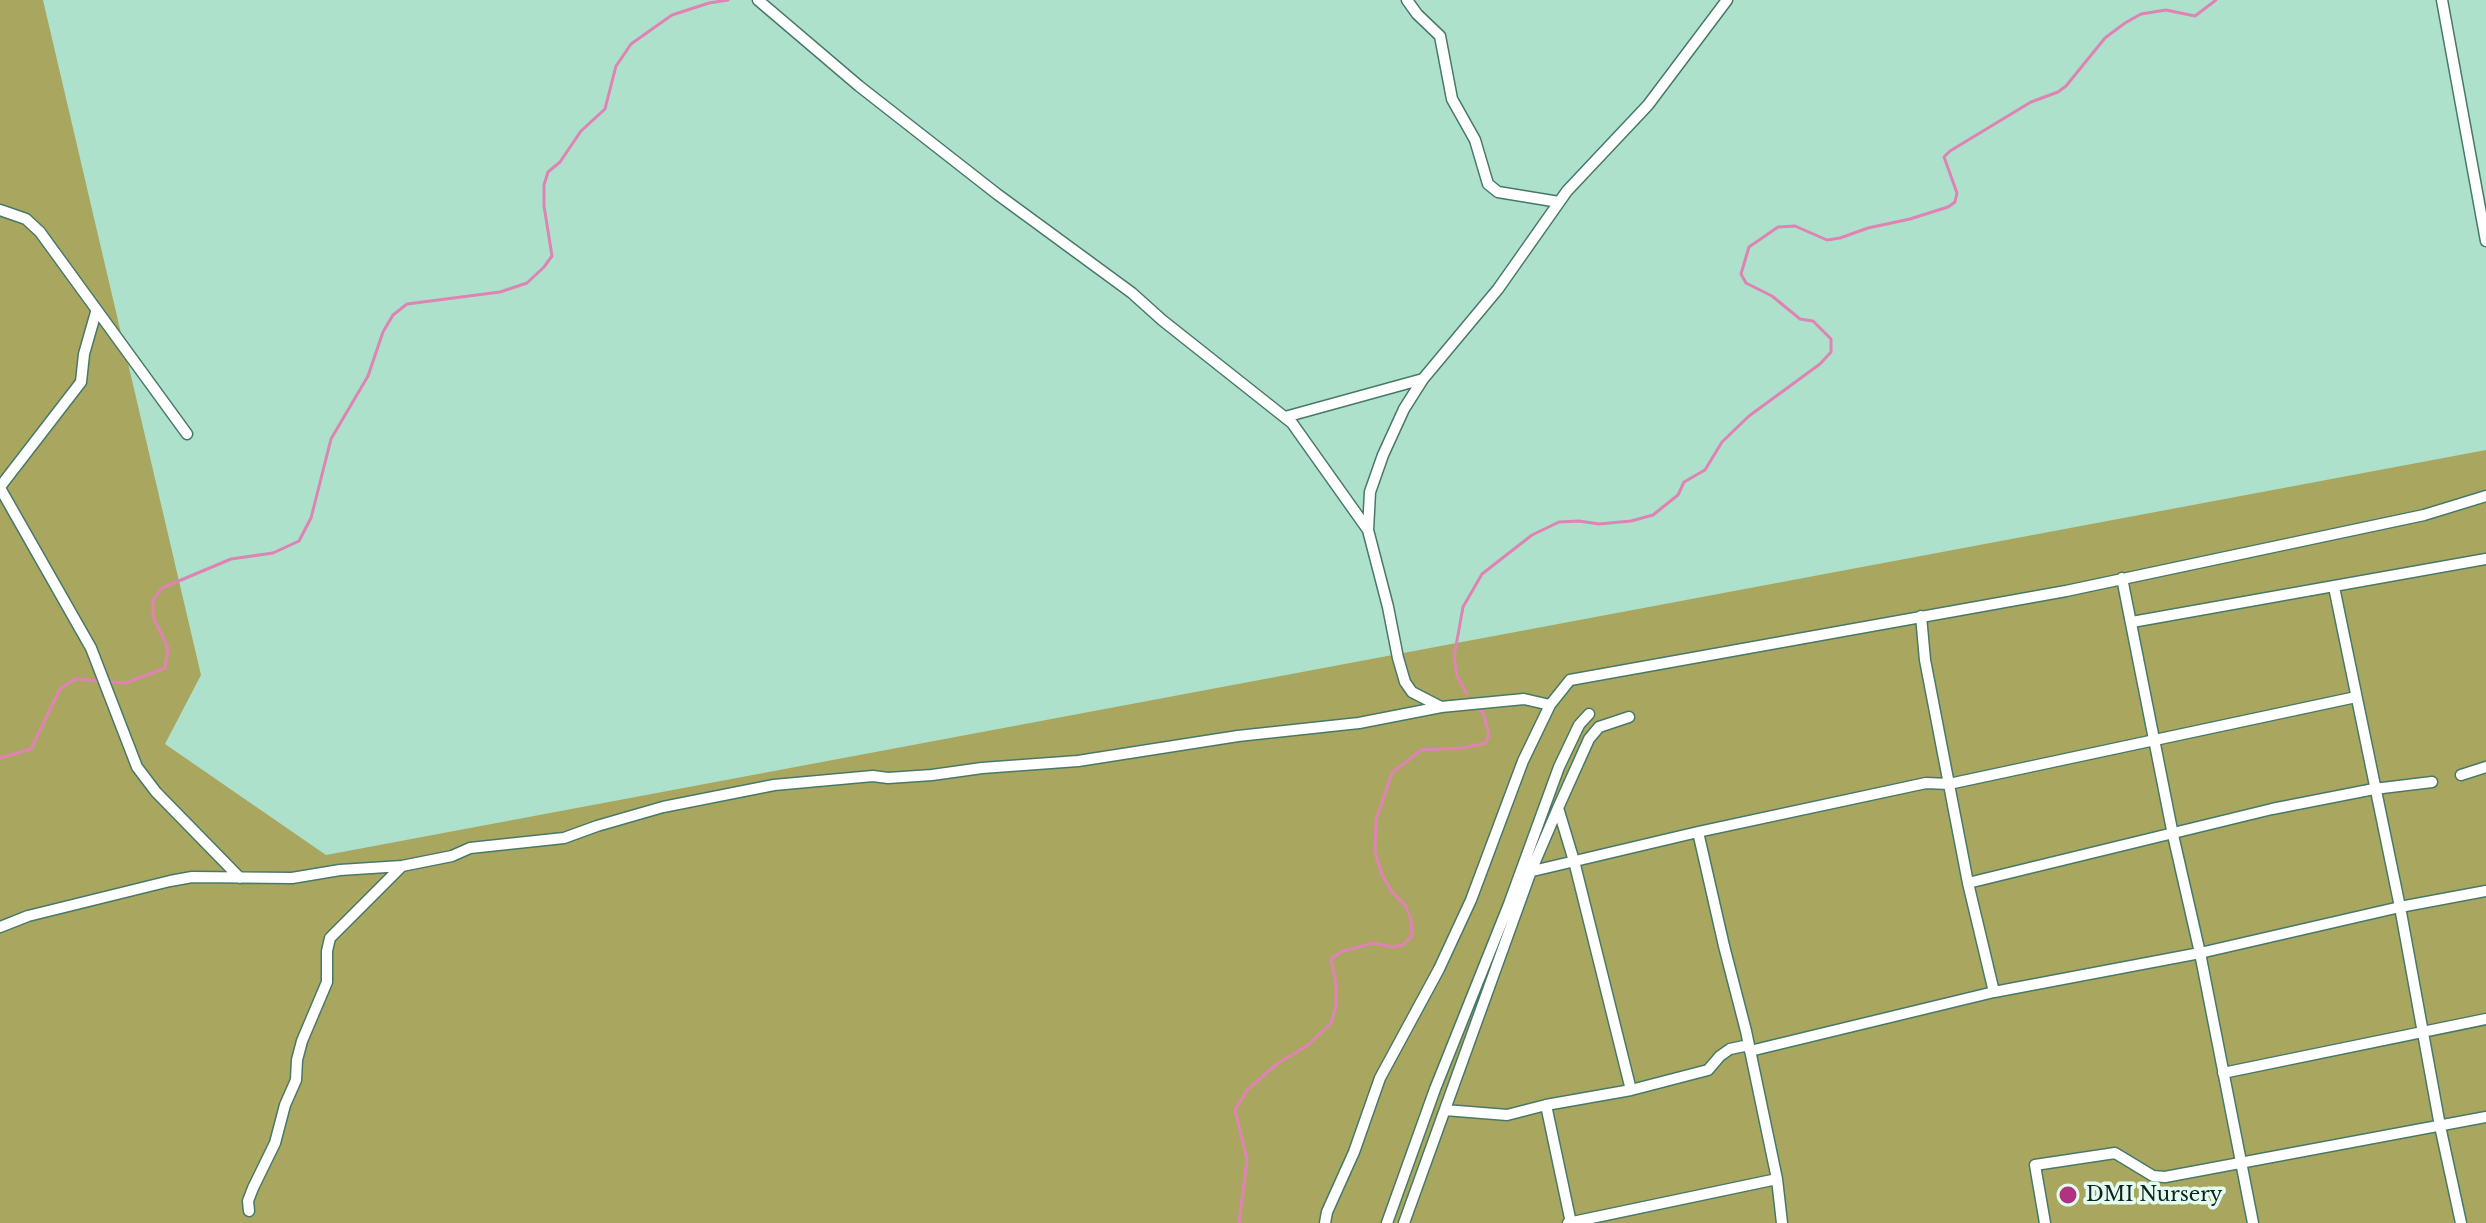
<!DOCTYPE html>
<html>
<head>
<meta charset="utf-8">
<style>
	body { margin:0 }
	canvas { display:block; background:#ade1cc }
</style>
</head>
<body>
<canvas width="2486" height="1223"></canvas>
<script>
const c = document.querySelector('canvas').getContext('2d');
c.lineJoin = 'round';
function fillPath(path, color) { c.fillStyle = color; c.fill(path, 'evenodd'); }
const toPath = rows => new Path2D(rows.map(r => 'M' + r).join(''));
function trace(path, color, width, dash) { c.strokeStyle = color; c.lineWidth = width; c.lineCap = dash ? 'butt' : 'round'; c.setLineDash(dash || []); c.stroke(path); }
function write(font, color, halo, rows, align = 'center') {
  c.font = font + ' "Libre Baskerville",serif'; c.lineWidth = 7; c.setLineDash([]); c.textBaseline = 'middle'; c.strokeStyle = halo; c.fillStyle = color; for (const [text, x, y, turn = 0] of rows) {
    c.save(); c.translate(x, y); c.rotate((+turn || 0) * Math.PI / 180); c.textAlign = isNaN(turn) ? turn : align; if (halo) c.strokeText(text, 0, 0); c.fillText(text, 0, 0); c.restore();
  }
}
fillPath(toPath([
	[0,0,43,0,201,675,165,744,326,855,2486,450,2486,1223,0,1223]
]), '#a9a75f');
trace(toPath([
	[1467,694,1457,676,1454,657,1463,607,1482,574,1532,535,1559,522,1579,521,1599,524,1631,521,1653,515,1678,495,1684,482,1705,470,1722,442,1749,416,1820,364,1831,352,1831,339,1813,321,1800,319,1772,296,1746,283,1741,274,1749,247,1778,227,1795,226,1827,240,1840,238,1868,228,1910,219,1948,207,1955,202,1957,193,1944,157,1950,151,2031,102,2058,92,2066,86,2105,38,2125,23,2141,14,2166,10,2195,16,2216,0],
	[0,758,31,749,60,689,75,679,126,683,165,668,168,648,153,617,153,600,162,588,231,559,273,553,299,541,311,518,331,439,368,376,383,332,393,315,407,304,500,292,527,283,544,267,552,256,544,206,544,185,548,172,560,162,581,131,605,109,616,66,625,53,631,44,672,15,709,3,728,0],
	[1239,1223,1247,1159,1235,1110,1247,1090,1278,1063,1307,1046,1331,1023,1336,1006,1336,984,1331,959,1340,952,1373,943,1392,947,1403,945,1412,936,1411,919,1405,905,1392,892,1382,875,1375,852,1376,820,1392,773,1421,750,1463,748,1486,743,1489,734,1483,712,1478,709]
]), '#df83b4', 3);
const minor = toPath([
	[758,0,859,86,997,194,1132,293,1162,320,1292,423,1368,530,1388,607,1398,658,1405,682,1412,692,1441,707,1524,699,1550,705],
	[1407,0,1417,14,1440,36,1452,99,1475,140,1488,184,1498,192,1559,202],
	[2442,0,2486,241],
	[0,210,26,219,40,232,187,434],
	[1285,417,1423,379],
	[0,487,81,382,84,354,96,312],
	[0,488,91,648,137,767,156,792,240,878],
	[1368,530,1370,492,1383,455,1404,409,1423,379,1498,289,1567,191,1648,105,1727,0],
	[2122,578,2173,835,2200,953,2253,1223],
	[2334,587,2400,907,2440,1126,2461,1223],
	[1921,616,1925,660,1968,883,1994,992],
	[2132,622,2486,559],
	[2461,775,2486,767],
	[1558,808,1574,861,1631,1090],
	[1698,832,1724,946,1746,1031,1777,1179,1782,1223],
	[1520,874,1698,832,1926,783,1949,784,2356,697],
	[1968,883,2272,809,2374,789,2432,782],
	[0,927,28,916,170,881,192,877,292,878,340,870,402,866,452,856,470,848,564,838,597,826,663,807,774,785,873,776,888,778,932,775,982,768,1078,761,1238,736,1359,723,1441,707],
	[1750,1051,1994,992,2200,953,2400,907,2486,891],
	[2223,1073,2486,1019],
	[1546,1105,1571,1223],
	[1445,1110,1507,1115,1546,1105,1631,1090,1708,1070,1720,1056,1730,1049,1749,1045],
	[249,1211,248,1201,253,1188,275,1143,285,1105,296,1080,297,1060,302,1041,327,982,327,951,330,938,401,867],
	[1325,1223,1327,1212,1354,1152,1380,1078,1439,969,1471,900,1523,761,1550,705,1570,680,2066,591,2424,515,2486,496],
	[1387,1223,1435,1089,1509,904,1559,767,1579,725,1589,714],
	[1404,1223,1531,871,1558,808,1589,739,1599,727,1629,717],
	[1568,1223,1777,1179],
	[2045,1223,2035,1165,2115,1153,2153,1176,2165,1177,2486,1117]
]);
trace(minor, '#487967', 13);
trace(minor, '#fff', 10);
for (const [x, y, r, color] of [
	[2068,1195,10,"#b1327f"]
]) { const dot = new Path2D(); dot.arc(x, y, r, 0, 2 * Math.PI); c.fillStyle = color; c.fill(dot); trace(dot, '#e2fcf1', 3); }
write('20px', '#0f241c', '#e2fcf1', [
	["DMI Nursery",2086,1195]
], 'left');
</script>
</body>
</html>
